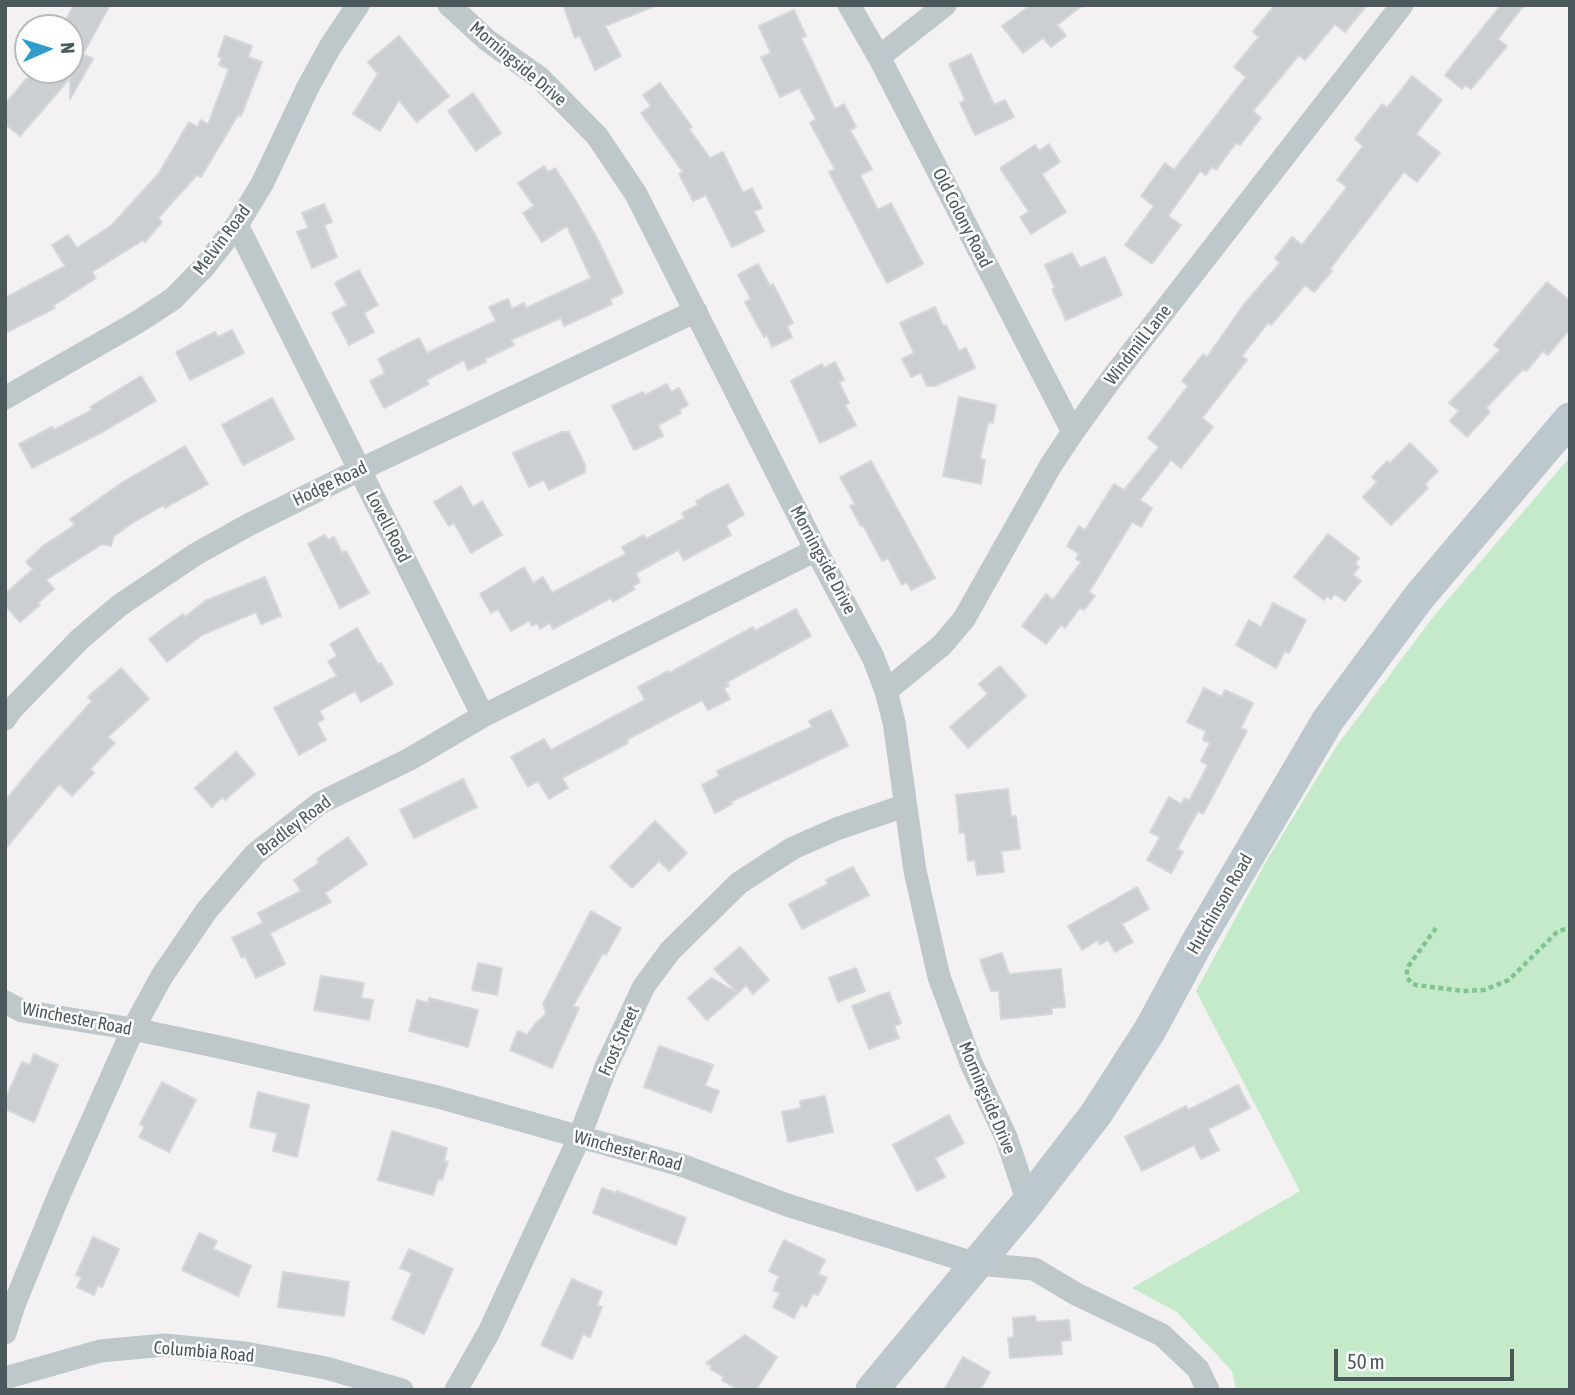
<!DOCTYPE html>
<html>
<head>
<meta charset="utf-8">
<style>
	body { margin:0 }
	#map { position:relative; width:1575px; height:1395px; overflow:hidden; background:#f3f1f1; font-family:"Asap Condensed",sans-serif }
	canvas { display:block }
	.frame { position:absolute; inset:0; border:7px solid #4b585c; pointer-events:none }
	.north { position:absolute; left:14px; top:14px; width:70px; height:70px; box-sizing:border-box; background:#fff; border:2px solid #b7bcbe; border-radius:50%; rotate:87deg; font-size:19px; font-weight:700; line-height:28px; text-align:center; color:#4b585c }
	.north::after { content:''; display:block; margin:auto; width:24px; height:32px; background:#319ccd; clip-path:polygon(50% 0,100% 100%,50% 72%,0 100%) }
	.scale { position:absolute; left:1334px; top:1349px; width:180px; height:32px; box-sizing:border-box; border:4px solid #4b585c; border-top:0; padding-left:9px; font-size:21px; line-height:24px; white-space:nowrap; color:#4b585c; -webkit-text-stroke:5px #fff; paint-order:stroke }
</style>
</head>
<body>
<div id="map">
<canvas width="1575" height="1395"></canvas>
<div class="frame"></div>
<div class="north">N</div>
<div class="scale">50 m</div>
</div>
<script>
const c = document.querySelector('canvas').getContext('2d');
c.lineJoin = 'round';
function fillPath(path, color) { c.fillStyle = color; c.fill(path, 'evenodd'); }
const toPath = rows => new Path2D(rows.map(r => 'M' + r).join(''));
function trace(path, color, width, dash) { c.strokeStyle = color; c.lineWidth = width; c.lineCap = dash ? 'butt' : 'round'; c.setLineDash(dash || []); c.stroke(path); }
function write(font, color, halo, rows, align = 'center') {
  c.font = font + ' "Asap Condensed",sans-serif'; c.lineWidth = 5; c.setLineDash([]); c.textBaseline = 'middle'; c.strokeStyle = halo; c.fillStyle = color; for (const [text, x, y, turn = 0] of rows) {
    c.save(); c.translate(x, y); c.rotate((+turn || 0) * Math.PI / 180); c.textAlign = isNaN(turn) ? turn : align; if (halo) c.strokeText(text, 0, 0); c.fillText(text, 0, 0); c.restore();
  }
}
fillPath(toPath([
	[1570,457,1570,1390,1236,1390,1232,1371,1177,1312,1132,1288,1300,1191,1196,991,1267,860,1336,747,1433,617]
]), '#c5eaca');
const building = toPath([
	[74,5,110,5,83,54,93,59,70,99,70,78,20,136,5,124,5,104,34,70,70,70,70,28,61,28,74,5],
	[563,5,655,5,655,6,605,26,621,56,595,70,580,36,575,38,563,5],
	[1031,5,1083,5,1057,25,1066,36,1051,47,1043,38,1023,53,1002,26,1031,5],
	[1275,5,1367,5,1345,32,1335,24,1305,60,1299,55,1253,111,1261,118,1240,145,1236,143,1216,170,1212,167,1206,175,1200,171,1168,216,1181,225,1152,264,1125,245,1154,206,1141,196,1165,163,1174,170,1246,77,1234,67,1259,37,1253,32,1275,5],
	[1501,5,1524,5,1498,39,1507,46,1471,89,1465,85,1462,89,1445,75,1501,5],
	[794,10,806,36,801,38,835,109,844,104,856,127,850,130,872,169,860,175,878,210,891,203,923,264,887,283,829,172,835,169,810,123,816,119,799,88,780,97,761,57,771,53,759,26,794,10],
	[225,36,252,46,248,57,262,62,241,116,238,115,201,177,197,175,158,218,162,222,145,242,143,240,92,272,96,278,53,306,55,308,5,333,5,298,65,266,52,245,68,235,77,248,112,225,159,173,189,122,197,127,201,120,208,124,229,69,219,65,222,58,218,56,225,36],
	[399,36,449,96,417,122,399,100,380,131,353,114,378,74,368,62,399,36],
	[971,54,994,105,1005,100,1014,117,975,135,960,103,965,100,949,64,971,54],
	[1412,76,1442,100,1416,134,1440,153,1417,182,1404,172,1330,269,1332,271,1314,292,1305,285,1271,325,1268,323,1242,356,1247,360,1202,418,1213,427,1181,468,1171,460,1140,500,1152,508,1141,527,1132,522,1089,592,1095,596,1084,610,1080,608,1065,628,1061,625,1046,644,1022,626,1046,594,1053,600,1081,562,1076,559,1079,554,1067,546,1079,526,1085,530,1114,484,1124,490,1159,447,1148,438,1188,386,1182,381,1203,354,1207,357,1245,303,1280,263,1275,258,1292,237,1302,245,1347,187,1337,180,1363,146,1355,139,1382,104,1387,108,1412,76],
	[660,83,692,127,689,129,710,158,723,152,743,193,752,188,762,208,754,211,764,231,732,247,706,195,693,201,679,174,683,172,641,113,651,106,643,95,660,83],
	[473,93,501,133,476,151,448,111,473,93],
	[1049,144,1060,162,1042,174,1066,212,1031,234,1020,217,1029,212,1000,168,1035,145,1039,151,1049,144],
	[544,166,548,172,555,168,574,198,598,240,623,293,610,299,612,304,564,326,561,318,511,340,514,345,485,359,486,362,468,370,464,360,426,380,429,384,384,408,370,381,385,373,378,359,419,338,427,353,496,321,489,307,508,299,512,309,524,303,526,308,591,278,567,226,542,242,523,213,534,206,518,183,544,166],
	[324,204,332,222,324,225,337,257,312,268,297,232,308,228,302,213,324,204],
	[1072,253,1080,268,1105,257,1122,295,1066,320,1052,289,1055,288,1045,265,1072,253],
	[758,264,770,286,773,284,793,323,787,326,792,337,772,347,767,335,764,337,745,302,751,299,738,275,758,264],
	[359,270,378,305,364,313,374,332,349,345,332,313,347,305,335,283,359,270],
	[1547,282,1570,301,1570,329,1548,355,1543,351,1526,371,1523,369,1486,408,1490,412,1467,437,1450,421,1459,411,1449,403,1500,350,1494,345,1547,282],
	[935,307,943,326,946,325,959,351,966,348,975,368,935,386,927,386,921,373,911,377,902,359,914,353,900,323,935,307],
	[232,330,244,353,190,380,176,352,215,332,218,337,232,330],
	[835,362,844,380,839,382,849,403,845,405,856,425,820,443,791,381,822,364,824,368,835,362],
	[141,376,156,401,104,431,32,468,19,444,52,427,54,430,92,410,90,407,141,376],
	[667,384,671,392,679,388,688,405,679,410,681,413,658,425,663,436,634,450,612,406,643,392,645,395,667,384],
	[959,397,996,405,993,423,988,422,980,459,985,460,981,484,943,476,959,397],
	[272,398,294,439,243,465,222,425,272,398],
	[562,432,569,432,585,465,585,472,549,490,544,480,529,487,513,453,562,432],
	[1410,443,1438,471,1425,484,1428,488,1391,525,1363,497,1377,482,1372,477,1387,461,1390,463,1410,443],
	[185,446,208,484,165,508,164,505,134,522,114,536,111,546,102,544,46,580,54,589,38,603,40,605,20,622,5,605,5,594,33,569,26,562,43,546,75,525,70,519,123,482,185,446],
	[871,461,935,578,911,590,907,582,902,585,888,558,882,561,863,525,861,526,850,506,855,504,840,477,871,461],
	[728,484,744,515,726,525,731,535,684,560,678,550,636,573,640,582,633,586,635,589,613,602,611,598,553,629,550,623,540,629,537,623,532,626,529,621,511,631,498,609,491,613,480,594,524,567,533,583,543,577,552,593,626,554,622,547,644,535,646,539,685,518,682,513,698,505,696,501,728,484],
	[461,486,473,507,482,501,502,535,471,553,454,523,449,526,434,502,461,486],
	[1328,534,1359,558,1355,564,1359,567,1353,575,1361,581,1345,601,1335,594,1331,599,1327,596,1324,600,1294,577,1328,534],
	[325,535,328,540,334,537,342,553,346,551,369,593,340,608,308,544,325,535],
	[265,577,281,616,261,624,256,612,202,635,167,662,149,639,183,614,185,617,205,601,265,577],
	[1273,603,1306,620,1289,653,1285,651,1276,668,1236,645,1249,620,1261,627,1273,603],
	[796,609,811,636,727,682,729,686,724,688,730,699,708,710,702,700,626,740,628,743,562,778,568,788,549,799,538,781,528,787,511,757,544,739,551,750,645,700,638,687,668,671,669,673,753,627,755,631,796,609],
	[357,628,378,664,381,663,393,684,361,702,355,691,319,711,324,719,317,723,326,740,299,755,274,708,337,676,328,661,337,656,330,644,357,628],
	[1000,666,1026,696,968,748,950,727,988,694,979,684,1000,666],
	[121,668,149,699,108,737,115,743,90,769,94,773,72,796,59,784,5,849,5,801,37,762,92,701,88,697,121,668],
	[1204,688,1222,697,1225,690,1253,703,1241,728,1247,731,1203,814,1198,811,1177,849,1183,852,1171,873,1147,860,1160,837,1150,832,1169,797,1181,804,1185,798,1189,801,1208,765,1201,761,1210,743,1203,740,1206,731,1187,722,1204,688],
	[831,710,848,746,730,802,732,804,715,813,702,785,719,776,717,771,812,727,809,721,831,710],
	[236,752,255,774,225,800,222,797,212,807,195,788,236,752],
	[463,779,477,807,414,838,400,810,463,779],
	[1008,789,1011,817,1016,816,1020,849,1001,851,1004,872,977,875,975,860,968,861,965,833,960,833,956,795,1008,789],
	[655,821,687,853,669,871,659,861,632,888,610,867,655,821],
	[348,837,367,864,325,893,331,902,270,933,285,964,256,978,245,956,242,958,232,938,263,923,258,913,301,891,294,880,319,863,317,859,348,837],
	[853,867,869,895,802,929,789,904,828,884,826,880,853,867],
	[1137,887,1149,909,1122,924,1133,942,1115,952,1108,940,1100,945,1098,940,1082,950,1068,926,1137,887],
	[591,911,621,928,606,955,603,953,573,1006,579,1008,552,1068,510,1050,518,1031,527,1035,536,1023,546,1014,543,1004,591,911],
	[740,947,769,980,753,994,746,985,738,993,714,969,740,947],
	[1002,953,1009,974,1061,969,1065,1007,1052,1008,1052,1014,1001,1019,999,991,991,991,980,960,1002,953],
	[478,963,502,968,497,995,472,990,478,963],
	[856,968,865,991,838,1002,829,978,856,968],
	[321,976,364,983,361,998,373,1000,369,1020,314,1010,321,976],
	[711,978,738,993,707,1020,688,998,711,978],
	[889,992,901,1023,894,1026,899,1038,869,1049,852,1006,889,992],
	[429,998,478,1010,468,1047,409,1031,417,1000,428,1003,429,998],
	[659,1046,713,1065,705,1086,719,1091,711,1112,644,1087,659,1046],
	[34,1054,58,1065,34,1122,5,1109,5,1100,22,1062,30,1065,34,1054],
	[162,1082,196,1100,169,1152,139,1137,145,1127,140,1124,162,1082],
	[1238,1085,1250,1108,1208,1129,1219,1150,1201,1159,1194,1145,1142,1171,1125,1137,1186,1106,1188,1110,1238,1085],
	[258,1092,309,1105,297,1157,273,1151,277,1133,250,1127,258,1092],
	[825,1096,833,1132,788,1142,782,1112,801,1108,800,1101,825,1096],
	[949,1115,964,1143,935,1158,945,1177,917,1191,893,1145,949,1115],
	[392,1131,447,1148,444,1161,448,1162,442,1180,438,1179,433,1195,378,1180,392,1131],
	[602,1188,616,1193,617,1191,686,1218,676,1245,593,1213,602,1188],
	[199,1233,217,1241,213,1249,251,1266,238,1296,182,1270,199,1233],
	[93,1237,119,1249,102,1287,98,1285,94,1295,77,1287,82,1277,76,1275,93,1237],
	[784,1240,825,1260,818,1274,827,1278,818,1295,813,1293,806,1307,801,1304,794,1318,773,1307,780,1293,773,1290,779,1276,769,1271,784,1240],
	[409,1249,453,1269,424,1334,392,1319,412,1273,400,1268,409,1249],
	[283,1272,349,1282,344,1316,278,1307,283,1272],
	[572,1279,602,1292,597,1305,602,1307,590,1337,583,1334,572,1359,541,1345,572,1279],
	[1035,1316,1036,1322,1069,1320,1071,1340,1061,1341,1062,1354,1010,1358,1008,1338,1014,1337,1013,1318,1035,1316],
	[745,1335,777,1357,756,1390,739,1390,722,1380,724,1377,710,1369,712,1366,706,1363,745,1335],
	[963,1357,990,1372,980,1390,944,1390,963,1357]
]);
fillPath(building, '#cbcfd2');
trace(building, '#d5d8db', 2);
trace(toPath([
	[1436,928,1407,968,1407,977,1411,983,1416,985,1463,991,1484,990,1509,980,1557,932,1570,927]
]), '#81c492', 4.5, [5, 3.5]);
trace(toPath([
	[449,5,487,40,540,78,597,136,636,194,816,550,873,657,886,691,894,722,915,871,939,977,971,1063,1006,1137,1028,1202],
	[849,5,879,57,1073,432],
	[879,57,945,5],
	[237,225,483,716],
	[5,398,136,323,173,299,205,266,237,225,262,184,308,87,330,47,358,5],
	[886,691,942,645,964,619,1051,465,1073,432,1112,378,1402,5],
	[5,719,12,709,80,639,120,605,196,554,250,524,359,470,696,311],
	[5,1002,22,1011,133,1029,224,1048,438,1097,684,1166,787,1205,977,1264,1034,1269,1076,1294,1162,1335,1198,1369,1208,1390],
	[5,1333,14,1305,59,1195,133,1029,162,976,207,910,255,854,320,803,410,759,483,716,816,550],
	[5,1378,100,1351,165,1345,245,1353,326,1368,402,1390],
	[456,1390,489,1332,579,1138,606,1067,644,986,670,951,739,883,793,848,839,828,904,806]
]), '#bec8cb', 23);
trace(toPath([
	[872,1390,1028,1202,1096,1114,1150,1030,1198,941,1328,720,1419,597,1570,419]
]), '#bcc8cd', 33);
write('18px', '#4b585c', '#fff', [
	["Morningside Drive",518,64,40],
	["Old Colony Road",962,218,63],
	["Melvin Road",222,240,-53],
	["Windmill Lane",1138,345,-52],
	["Hodge Road",330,484,-26],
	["Lovell Road",388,527,63],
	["Morningside Drive",823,560,62],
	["Bradley Road",294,826,-37],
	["Hutchinson Road",1220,904,-60],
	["Winchester Road",77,1019,11],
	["Frost Street",619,1041,-66],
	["Morningside Drive",987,1098,67],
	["Winchester Road",628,1151,15],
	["Columbia Road",204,1352,5]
]);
</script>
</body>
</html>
